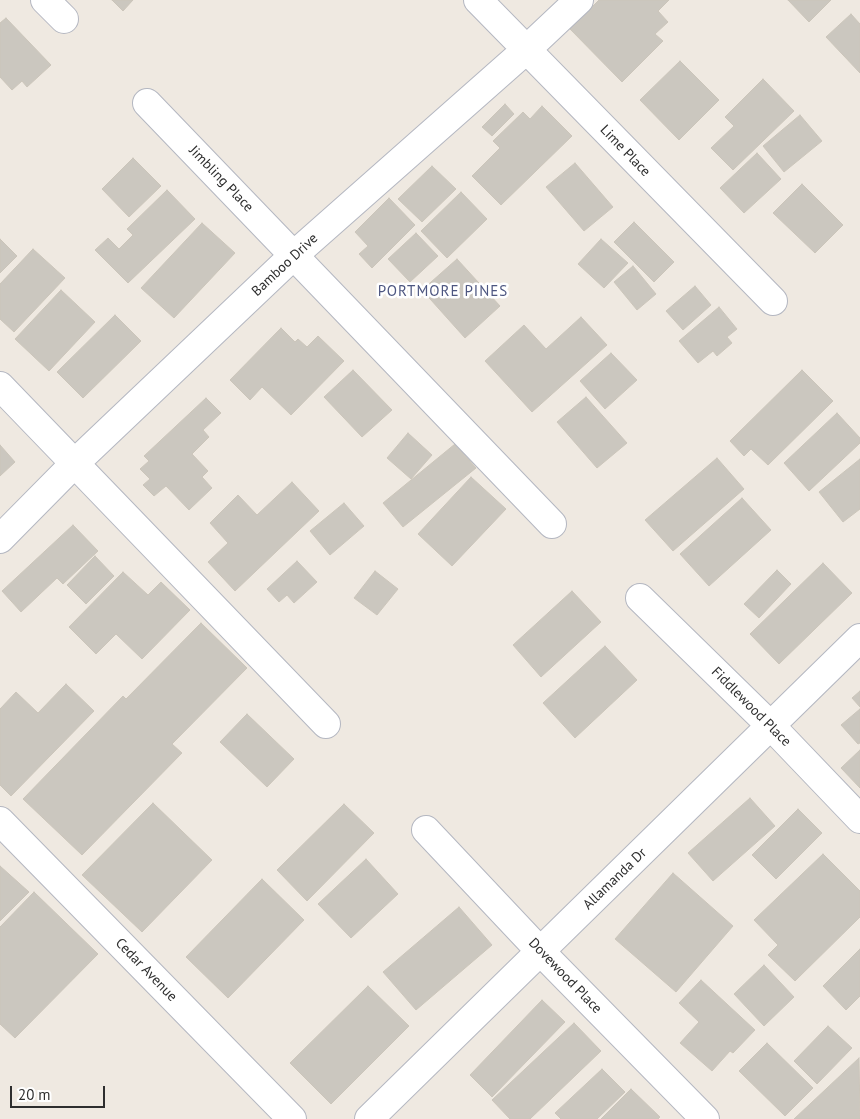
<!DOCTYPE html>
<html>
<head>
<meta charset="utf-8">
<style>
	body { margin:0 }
	#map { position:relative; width:860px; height:1119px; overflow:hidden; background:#efe9e1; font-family:"PT Sans",sans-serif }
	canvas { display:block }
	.scale { position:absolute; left:10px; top:1086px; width:95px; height:22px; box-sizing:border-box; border:2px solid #2e2e2e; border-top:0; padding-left:6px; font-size:15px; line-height:18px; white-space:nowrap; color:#2e2e2e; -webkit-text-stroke:4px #fff; paint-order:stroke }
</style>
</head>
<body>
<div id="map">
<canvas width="860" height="1119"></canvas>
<div class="scale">20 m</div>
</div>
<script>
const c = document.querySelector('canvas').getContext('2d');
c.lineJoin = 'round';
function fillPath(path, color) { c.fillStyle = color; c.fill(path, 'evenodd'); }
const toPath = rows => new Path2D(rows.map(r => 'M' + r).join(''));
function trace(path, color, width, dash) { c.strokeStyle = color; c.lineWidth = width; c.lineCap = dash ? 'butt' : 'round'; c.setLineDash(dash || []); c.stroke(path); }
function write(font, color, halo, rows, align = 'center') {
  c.font = font + ' "PT Sans",sans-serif'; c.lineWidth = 5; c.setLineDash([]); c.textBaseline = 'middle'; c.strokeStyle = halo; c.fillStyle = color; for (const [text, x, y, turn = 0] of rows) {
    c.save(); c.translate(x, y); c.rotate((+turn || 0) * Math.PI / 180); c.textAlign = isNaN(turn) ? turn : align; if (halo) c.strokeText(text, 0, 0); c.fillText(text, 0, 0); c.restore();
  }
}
const building = toPath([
	[112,0,133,0,123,11,112,0],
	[599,0,669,0,658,11,668,22,655,34,663,41,622,82,570,29,599,0],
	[788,0,831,0,809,22,788,0],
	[851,14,860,24,860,73,826,37,851,14],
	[6,18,51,65,27,87,22,81,12,90,0,77,0,23,6,18],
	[680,61,719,100,679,140,640,100,680,61],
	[763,79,794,111,733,170,711,148,734,126,725,117,763,79],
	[505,104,514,114,492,136,482,127,505,104],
	[542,106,572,136,501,205,472,176,500,148,493,141,523,112,530,119,542,106],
	[800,115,822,141,784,172,763,146,800,115],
	[757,153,781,179,744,213,720,188,757,153],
	[133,158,161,186,129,217,102,189,133,158],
	[575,163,613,207,584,231,546,187,575,163],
	[432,166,456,189,422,222,398,199,432,166],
	[802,184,843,225,815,253,773,213,802,184],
	[167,190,195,219,128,283,95,250,108,238,119,249,133,235,127,229,167,190],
	[461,192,487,219,447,258,421,231,461,192],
	[389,198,415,225,372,268,359,254,368,246,355,232,389,198],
	[634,222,674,262,654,282,614,242,634,222],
	[202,223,235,253,174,318,141,288,202,223],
	[416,233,438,256,410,282,388,259,416,233],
	[0,239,17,256,0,273,0,239],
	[601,239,628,263,604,288,578,264,601,239],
	[33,249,65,278,14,332,0,319,0,284,33,249],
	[457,259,500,306,465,338,422,290,457,259],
	[633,266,656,294,637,310,614,282,633,266],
	[695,286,711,305,683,330,666,311,695,286],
	[61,290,95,322,49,371,15,339,61,290],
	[719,307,737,329,727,337,732,343,717,356,713,351,698,363,679,341,719,307],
	[115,315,141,341,83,398,57,372,115,315],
	[581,317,607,345,532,412,485,361,524,325,546,349,581,317],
	[281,328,295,342,298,339,307,347,318,336,344,361,291,415,262,387,250,400,230,380,281,328],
	[611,353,637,380,605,409,580,381,611,353],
	[353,370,392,410,362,437,324,397,353,370],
	[802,370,833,401,768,465,751,449,744,456,730,441,802,370],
	[586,397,627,443,597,468,557,422,586,397],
	[206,398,221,413,203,430,209,437,192,454,208,471,202,477,212,488,189,510,166,486,154,496,143,485,150,479,140,469,149,461,144,456,206,398],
	[837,413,860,438,860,443,809,491,784,463,837,413],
	[408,433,432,455,411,479,387,458,408,433],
	[455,444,476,468,403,527,383,503,455,444],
	[0,445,15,462,0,476,0,445],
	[717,458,744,489,673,551,645,520,717,458],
	[860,459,860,509,843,522,819,492,860,459],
	[471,477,506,509,452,566,418,534,471,477],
	[292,482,319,511,235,591,208,562,228,543,210,523,238,495,257,515,292,482],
	[742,498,771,530,709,586,680,554,742,498],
	[344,503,364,526,330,555,310,531,344,503],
	[73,525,98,551,63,584,57,578,21,612,2,591,73,525],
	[95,556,114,576,86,604,67,585,95,556],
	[297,561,317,582,294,603,287,595,279,602,267,589,297,561],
	[823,563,852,593,779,664,750,634,823,563],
	[777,570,791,584,759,618,744,604,777,570],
	[375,571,398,589,377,615,354,598,375,571],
	[123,572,148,595,161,582,190,610,142,659,116,634,96,654,69,627,123,572],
	[572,591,601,622,541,677,513,645,572,591],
	[201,623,247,668,172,744,182,753,82,855,23,799,123,696,126,699,201,623],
	[605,646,637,680,575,738,543,703,605,646],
	[66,684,94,711,11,796,0,785,0,709,16,692,38,713,66,684],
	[860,691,860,707,852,698,860,691],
	[860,709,860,743,858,744,841,725,860,709],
	[247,714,294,759,267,787,220,742,247,714],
	[860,750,860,788,841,768,860,750],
	[750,798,775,826,713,881,688,853,750,798],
	[153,803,212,860,142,932,82,875,153,803],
	[344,804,374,833,307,901,277,870,344,804],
	[798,809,822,833,776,879,752,855,798,809],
	[823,854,860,891,860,917,795,981,768,955,778,945,754,920,823,854],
	[366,859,398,894,351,938,318,904,366,859],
	[0,866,29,892,0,921,0,866],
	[673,873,733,926,676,992,615,939,673,873],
	[262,879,304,920,228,998,186,957,262,879],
	[34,892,98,954,15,1038,0,1024,0,927,34,892],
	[459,907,492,945,416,1010,383,972,459,907],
	[860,949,860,996,846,1010,823,986,860,949],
	[764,965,794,997,764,1026,734,994,764,965],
	[701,980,755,1030,733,1053,730,1051,712,1071,680,1043,699,1022,679,1003,701,980],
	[368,986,409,1026,331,1104,290,1063,368,986],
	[542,1000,565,1022,492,1097,470,1075,542,1000],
	[574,1023,601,1051,530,1119,510,1119,492,1100,574,1023],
	[828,1026,852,1048,817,1084,794,1061,828,1026],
	[767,1043,813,1088,785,1116,739,1071,767,1043],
	[859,1058,860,1119,794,1119,859,1058],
	[602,1069,625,1092,597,1119,561,1119,555,1113,602,1069],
	[631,1089,660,1117,658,1119,601,1119,631,1089]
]);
fillPath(building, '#cbc7bf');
trace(building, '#cbc5ba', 1);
const minor = toPath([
	[45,0,64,19],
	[478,0,773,301],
	[147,103,552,524],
	[0,386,326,724],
	[0,539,75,463,294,255,526,50,579,0],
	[640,598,771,726,860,819],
	[0,821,292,1119],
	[426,830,540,951,705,1119],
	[369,1119,860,638]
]);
trace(minor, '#b4b7c1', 30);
trace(minor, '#fff', 28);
write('14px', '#2e2e2e', '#fff', [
	["Lime Place",625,151,46],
	["Jimbling Place",221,179,46],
	["Bamboo Drive",285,265,-43],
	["Fiddlewood Place",751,707,45],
	["Allamanda Dr",615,879,-44],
	["Cedar Avenue",146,970,46],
	["Dovewood Place",565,976,46]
]);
c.letterSpacing = '1px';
write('15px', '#4d5680', '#fff', [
	["PORTMORE PINES",443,292]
]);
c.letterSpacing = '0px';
</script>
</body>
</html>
